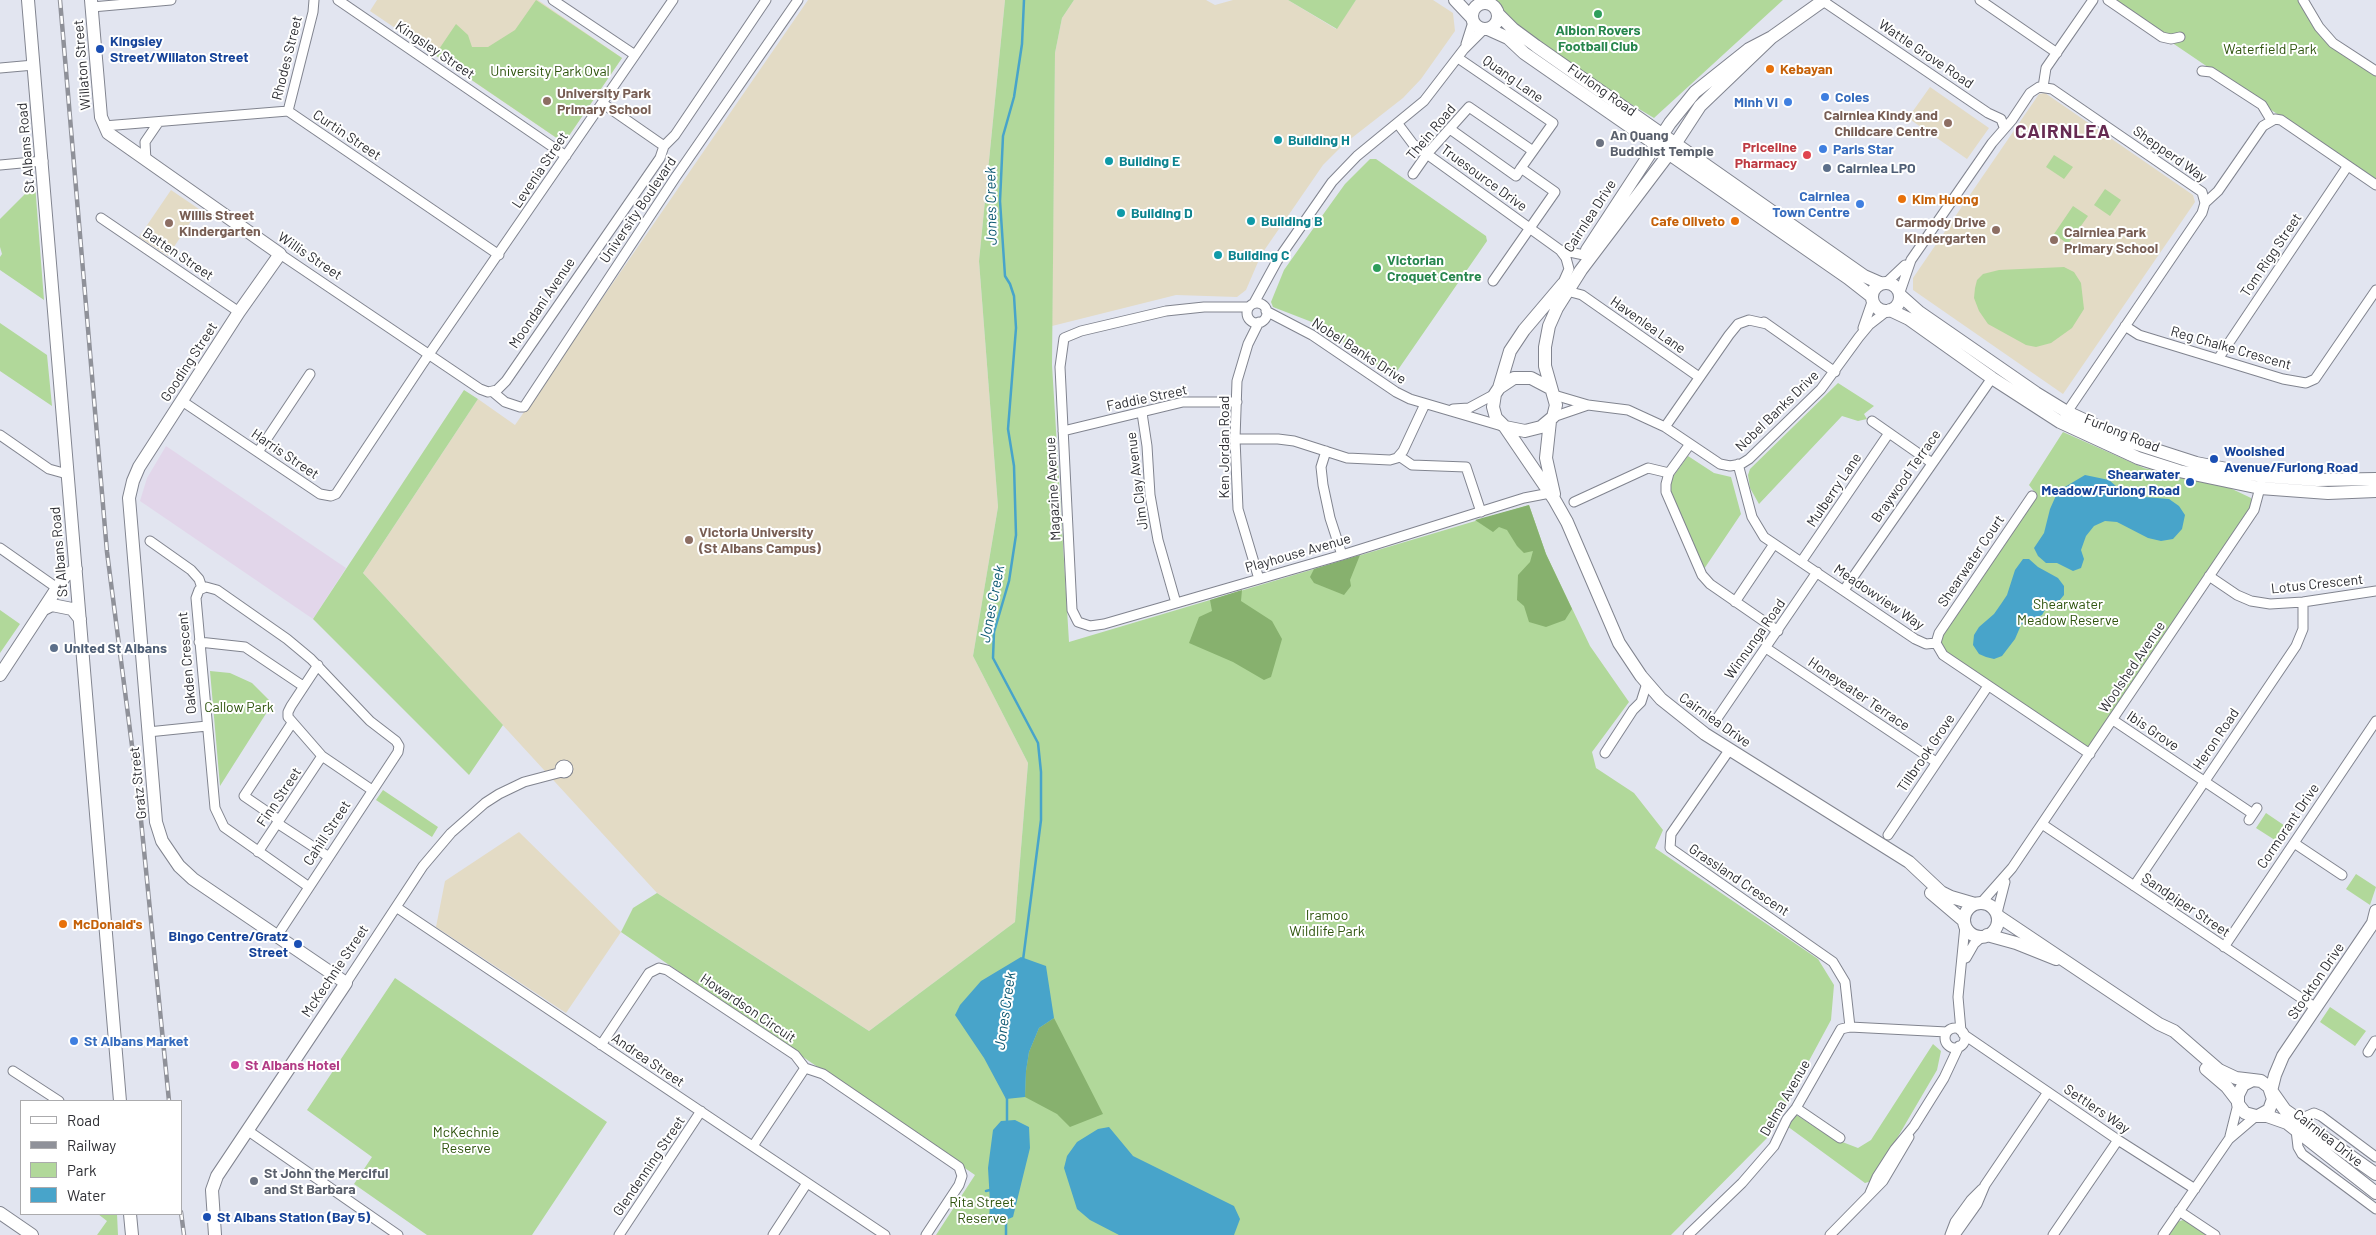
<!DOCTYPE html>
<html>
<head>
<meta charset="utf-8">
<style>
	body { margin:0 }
	#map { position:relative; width:2376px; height:1235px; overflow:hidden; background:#e2e5f0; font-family:Barlow,sans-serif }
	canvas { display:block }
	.legend { position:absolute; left:20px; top:1100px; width:162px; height:115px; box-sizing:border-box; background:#fff; border:1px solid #ababad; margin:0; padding:6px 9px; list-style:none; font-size:15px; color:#2d2e33 }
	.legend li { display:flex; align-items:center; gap:10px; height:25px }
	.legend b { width:25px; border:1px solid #ababad }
</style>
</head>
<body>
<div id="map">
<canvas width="2376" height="1235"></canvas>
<ul class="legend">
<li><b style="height:6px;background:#fff"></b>Road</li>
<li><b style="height:6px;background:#8f9199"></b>Railway</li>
<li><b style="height:14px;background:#b1d89a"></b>Park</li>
<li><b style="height:14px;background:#48a4ca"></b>Water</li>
</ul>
</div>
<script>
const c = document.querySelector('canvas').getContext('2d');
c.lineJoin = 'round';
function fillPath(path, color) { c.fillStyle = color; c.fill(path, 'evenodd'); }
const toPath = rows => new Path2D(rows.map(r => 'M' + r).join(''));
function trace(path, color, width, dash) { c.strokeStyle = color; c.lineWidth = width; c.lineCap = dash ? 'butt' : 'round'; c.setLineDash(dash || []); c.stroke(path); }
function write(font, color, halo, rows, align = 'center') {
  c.font = font + ' Barlow,sans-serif'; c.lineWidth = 4; c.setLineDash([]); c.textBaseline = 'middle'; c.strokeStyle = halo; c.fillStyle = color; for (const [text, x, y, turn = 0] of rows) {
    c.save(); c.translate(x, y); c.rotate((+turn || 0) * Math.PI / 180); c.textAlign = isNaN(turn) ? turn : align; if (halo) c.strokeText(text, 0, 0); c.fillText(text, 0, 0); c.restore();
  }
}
fillPath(toPath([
	[166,446,346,568,313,619,140,501,147,478]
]), '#e2d6ea');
fillPath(toPath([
	[377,0,538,0,622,58,564,143,370,11],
	[808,0,1005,0,979,261,998,507,973,656,1028,763,1015,922,869,1031,657,893,363,573,478,399,515,425],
	[1074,0,1206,0,1215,5,1233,0,1288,0,1336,29,1356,0,1433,0,1453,13,1455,31,1421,79,1403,98,1344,144,1323,165,1261,255,1246,290,1237,297,1176,295,1052,326,1055,53,1062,18],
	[1930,87,1989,128,1967,159,1908,118],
	[2045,93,2193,195,2195,202,2063,394,1913,290,1913,278,2039,94],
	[171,190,199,209,168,256,139,237],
	[519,832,621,932,566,1013,436,927,445,881]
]), '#e3dbc5');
fillPath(toPath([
	[536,0,622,58,564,143,435,55,456,24,468,35,472,47,488,47,515,30],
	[1005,0,1074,0,1062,18,1055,53,1052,365,1069,642,1529,505,1546,554,1590,646,1629,702,1592,752,1596,768,1634,793,1663,830,1655,848,1818,959,1834,985,1831,1020,1768,1137,1671,1235,936,1235,975,1175,621,932,633,908,657,893,869,1031,1015,922,1028,763,973,656,998,507,979,261],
	[1288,0,1356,0,1337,29],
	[1487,0,1783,0,1654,118,1589,79,1505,18,1498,6],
	[2109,0,2299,0,2331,46,2376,76,2376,181],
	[2054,155,2073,167,2064,179,2046,167],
	[1370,159,1376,159,1486,236,1487,241,1393,377,1317,324,1273,307,1271,302,1284,270,1327,209,1345,184],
	[35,184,44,300,0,270,0,257,2,254,0,247,0,219],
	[2105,189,2121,200,2110,216,2094,205],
	[2073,206,2088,216,2068,244,2054,234],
	[2064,267,2074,272,2081,283,2084,309,2072,328,2051,343,2036,347,2026,345,1988,324,1979,311,1974,298,1975,288,1977,280,1983,274,1999,270],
	[0,323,47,355,52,406,0,371],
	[1838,383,1874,406,1864,414,1867,419,1858,421,1842,416,1759,504,1750,488,1748,475,1750,469],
	[464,390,478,399,363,573,503,725,469,775,313,619],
	[2063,432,2144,468,2230,488,2251,498,2251,507,2088,748,1945,652,1939,644,1940,636,2037,495,2029,485],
	[1688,456,1714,473,1731,477,1741,514,1704,569,1670,489,1672,478],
	[0,610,20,624,0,653],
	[210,671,230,673,252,683,269,700,267,712,220,786],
	[383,790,438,827,432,837,376,800],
	[2266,813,2291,830,2281,844,2256,828],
	[2356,874,2376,887,2370,905,2346,889],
	[395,978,607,1122,532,1235,427,1235,354,1184,372,1157,307,1110],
	[2330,1007,2366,1031,2355,1046,2320,1022],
	[1933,1044,1941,1051,1937,1070,1872,1181,1865,1183,1787,1126,1795,1114,1832,1138,1858,1148,1871,1140],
	[98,1214,117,1214,118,1235,97,1235,107,1221],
	[2183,1220,2187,1221,2208,1235,2168,1235,2177,1222]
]), '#b1d89a');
fillPath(toPath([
	[1529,505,1546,554,1572,609,1565,620,1546,627,1529,622,1524,606,1517,600,1518,575,1530,562,1533,551,1524,553,1517,546,1507,530,1499,527,1493,532,1475,520],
	[1360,555,1350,580,1351,586,1344,595,1314,583,1310,577,1314,569],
	[1242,590,1241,601,1272,621,1282,639,1271,677,1264,680,1233,662,1189,643,1199,617,1212,611,1210,600],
	[1054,1018,1103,1114,1070,1127,1057,1114,1025,1097,1026,1071,1029,1052,1039,1028]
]), '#87b16e');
fillPath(toPath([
	[2085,475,2109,480,2124,493,2133,496,2169,499,2179,506,2185,515,2182,529,2173,539,2161,541,2148,538,2117,522,2105,521,2094,526,2086,536,2081,550,2084,559,2081,568,2073,571,2057,563,2046,563,2038,556,2034,548,2044,533,2050,509,2058,491],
	[2023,559,2029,559,2038,567,2058,578,2064,586,2064,595,2059,601,2048,605,2042,615,2021,625,2015,639,2002,656,1994,659,1986,657,1979,654,1973,645,1974,635,1979,627,1994,614,2001,604,2007,595,2015,570],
	[1021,957,1046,966,1054,1018,1039,1028,1029,1052,1026,1071,1025,1097,1006,1099,984,1058,955,1015,960,1005,981,981],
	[1015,1120,1029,1127,1030,1148,1013,1217,999,1223,989,1220,990,1202,988,1168,993,1130,1001,1121],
	[1109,1127,1133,1156,1234,1206,1240,1219,1234,1235,1119,1235,1090,1220,1077,1209,1064,1168,1067,1156,1077,1142,1098,1129]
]), '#48a4ca');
trace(toPath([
	[1023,960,1041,820,1041,772,1038,743,993,658,994,632,1009,581,1016,535,1014,466,1008,429,1016,328,1014,296,1010,284,1005,276,1000,201,1003,136,1014,97,1022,44,1024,0],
	[1007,1122,1007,1097],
	[986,1191,990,1190],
	[1006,1235,1006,1217]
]), '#48a4ca', 2.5);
const street = toPath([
	[338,0,566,156],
	[553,0,635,55],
	[1980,0,2057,53],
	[2108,0,2162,37,2171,39,2180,37],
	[2303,0,2319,27,2333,43,2376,71],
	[1823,1,1988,113,2001,119,2004,127],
	[92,7,171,0],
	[1466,44,1473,22],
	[1458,58,1553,123,1521,168,1555,192,1493,281],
	[0,68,34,65],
	[2202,71,2211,72,2262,105,2271,120],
	[2043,87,2046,68,2093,0],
	[602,103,664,146],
	[288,111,313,12,314,0],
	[1398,124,1413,144,1560,250,1584,255],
	[104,126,288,111,499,255],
	[1450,129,1516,176,1521,168],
	[146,161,145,142,158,123],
	[0,165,43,161],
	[1413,174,1427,154,1469,107,1533,151],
	[2205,203,2218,191,2263,126,2275,119,2281,120,2376,185],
	[101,218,239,312],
	[1560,250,1566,258,1569,269,1561,287],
	[280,254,480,389,488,392,497,390,506,381,660,158,664,146,675,135,766,0],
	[1887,282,1905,265],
	[1567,291,1582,295,1699,377],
	[1900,292,1911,260,1992,143,2012,120,2030,93,2039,87,2052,89,2202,192,2205,203,2202,213,2065,415],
	[1254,303,1277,261,1332,182,1357,156,1424,101,1464,49,1483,30],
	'1247 313a10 10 0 1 1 20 0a10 10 0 1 1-20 0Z',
	[1249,307,1204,307,1166,311,1081,331,1064,338,1060,367,1072,610,1078,622,1090,626,1104,624,1342,555,1524,498,1550,493],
	[1266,311,1312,335,1396,392,1410,399,1502,426],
	[1764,322,1835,372],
	[2125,326,2139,335,2283,379,2306,383,2315,379,2376,290],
	[1863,328,1872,302],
	[2218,359,2347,167],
	[493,392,505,402,520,407,524,407,675,178,798,0],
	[1554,395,1588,405,1628,410,1665,427,1720,464,1730,466,1741,464,1749,459,1821,389,1859,337,1869,325,1887,311],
	[182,401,320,494,331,496,336,494,423,363,673,0],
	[1453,409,1469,408,1495,394],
	[1142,413,1147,446,1150,495,1158,540,1176,603],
	[1553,417,1588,405],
	[1872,421,1932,463],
	[1665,427,1729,335,1738,324,1749,320,1767,324],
	[1063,431,1183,402,1237,402],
	[0,435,49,469,67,474],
	[1235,439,1278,439,1294,441,1347,458,1390,460,1397,458,1403,451,1425,404],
	[1690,444,1669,473,1666,484,1666,492,1702,575,1710,584,1778,631],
	[1326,451,1321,467,1323,485,1330,518,1342,555],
	[258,452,310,374],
	[1399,456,1412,465,1466,467,1481,512],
	[1738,464,1752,517,1764,537,1915,639,1926,644,1936,643,1943,655,2090,754],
	[1574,502,1648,468,1669,473],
	[150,541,191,570,199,579,202,588],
	[0,548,57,588],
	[1801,562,1889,433],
	[2209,576,2237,595,2251,601,2270,604,2303,602,2376,591],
	[1259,579,1238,509,1235,439,1237,381,1248,344,1259,322],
	[1844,590,1992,378],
	[1735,602,1774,544],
	[199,642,245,647,303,686],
	[1936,643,1939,633,2032,496],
	[1766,648,1936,762],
	[318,665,291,706,288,712,288,717,322,756,372,790],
	[1716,720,1817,572],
	[2113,720,2253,814],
	[148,732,207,726],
	[1730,749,1671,834,1670,848,1833,962,1845,982,1850,1027],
	[1605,753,1633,710,1641,702,1647,683],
	'560 769a4 4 0 1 1 8 0a4 4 0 1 1-8 0Z',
	[279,820,244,796,292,723],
	[2249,820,2257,808],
	[277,823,329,857],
	[2042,824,2316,1008],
	[1888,835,1988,686],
	[2294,843,2342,875],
	[258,852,322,756],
	[2134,886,2296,646,2303,629,2303,602],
	[1981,903,2012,868,2254,510,2261,484],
	[396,907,885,1235],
	[1997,913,2005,882],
	[277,936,398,752,399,746,396,741,370,721,311,659,287,639,217,590,206,587,199,590,196,598,215,808,224,827,309,887],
	[2224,947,2376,721],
	[1966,958,1974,944,1983,936],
	[346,983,423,866,451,833,485,803,499,794,524,782,562,772],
	'1945 1038a10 10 0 1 1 20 0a10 10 0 1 1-20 0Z',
	[1961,1031,1958,997,1965,926],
	[1963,1034,2118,1140,2195,1189],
	[601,1045,649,973,659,968,667,970,795,1055,805,1068,823,1074,959,1167,962,1176,959,1185,926,1235],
	[2368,1052,2375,1041],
	[13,1071,59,1101],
	[1796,1108,1840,1138],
	[2300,1119,2314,1113,2321,1116,2376,1157],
	[247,1130,398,1235],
	[2296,1130,2298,1147,2302,1154,2376,1209],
	[2230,1136,2238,1104],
	[753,1146,805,1068],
	[1870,1193,1877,1177,1895,1149,1914,1126,1944,1078,1959,1046],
	[2179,1211,2215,1235],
	[619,1235,701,1111],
	[773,1235,807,1183],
	[1688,1235,1742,1183,1774,1146,1787,1119,1796,1108,1841,1029,1850,1027,1947,1032],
	[1830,1235,1883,1181,1909,1137],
	[1950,1235,1955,1222,1971,1200,1982,1189],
	[1955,1235,1977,1204,1985,1185,2048,1092],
	[2053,1235,2118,1140],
	[2163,1235,2229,1139,2256,1116]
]);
const secondary = toPath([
	[28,0,120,1101],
	[91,0,101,117,108,133,280,254,239,312,139,467,133,481,129,498,156,822,162,841,179,866,193,879,346,983,217,1176,212,1190,215,1235],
	[1455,0,1471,17],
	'1472 16a13 13 0 1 1 26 0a13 13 0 1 1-26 0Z',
	[1498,14,1513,29,1536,46,1864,276,1880,283],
	[1488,29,1508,38,1524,53,1848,278,1871,296],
	[1587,250,1670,123,1695,92,1749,49,1772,37,1824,0],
	'1872 297a14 14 0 1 1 28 0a14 14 0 1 1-28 0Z',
	[1901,296,1919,312,2036,393,2067,412,2134,443,2196,463,2262,476,2317,480,2376,479],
	[1890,310,1909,319,1992,378,2060,422,2138,458,2179,471,2260,488,2328,493,2376,491],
	[1499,388,1510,351,1524,330,1563,284],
	[1550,388,1531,378,1514,378,1499,388,1495,394,1493,407,1496,418,1505,427,1525,431,1541,427,1553,417,1556,405,1545,366,1545,347,1549,326,1557,308,1581,270,1668,155,1700,106,1772,37],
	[1550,421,1546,458,1554,494],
	[1505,427,1554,499,1567,522,1619,643,1641,676,1661,699,1705,734,1909,862,1941,892,1951,897,1975,904],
	[44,609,52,605,72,609,80,619],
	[0,675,65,576,76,569],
	[1931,893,1964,921],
	'1964 920a17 17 0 1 1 34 0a17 17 0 1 1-34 0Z',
	[1998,916,2159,1024,2174,1031,2219,1070,2236,1078,2253,1080],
	[1987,935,2016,943,2056,959],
	[2206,1069,2227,1087,2237,1100],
	[2271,1091,2275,1075,2283,1056,2373,923,2376,911],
	[2273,1093,2285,1110,2376,1174],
	[2258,1116,2269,1110,2273,1099,2269,1087,2261,1081,2253,1080,2243,1085,2238,1095,2238,1104,2245,1113,2256,1116,2267,1116,2287,1123,2376,1193],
	[0,1213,32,1235],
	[130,1214,132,1235]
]);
trace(street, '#81848f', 11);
trace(secondary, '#81848f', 14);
trace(street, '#fff', 9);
trace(secondary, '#fff', 12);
const rail = toPath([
	[60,0,107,552,139,800,169,1101],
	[181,1212,184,1235]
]);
trace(rail, '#8f9199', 4.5);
trace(rail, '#fff', 2.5, [8]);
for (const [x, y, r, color] of [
	[1598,14,5,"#2e9e5b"],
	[100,49,5,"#1a4fb4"],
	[1770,69,5,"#e8710a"],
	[1825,97,5,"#3f7fe0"],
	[547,101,5,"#8d6e63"],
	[1788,102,5,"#3f7fe0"],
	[1948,123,5,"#8d6e63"],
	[1278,140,5,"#0f9aa8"],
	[1600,143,5,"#6b7280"],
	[1823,149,5,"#3f7fe0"],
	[1807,155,5,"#e0444e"],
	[1109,161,5,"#0f9aa8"],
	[1827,168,5,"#5c6f8a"],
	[1902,199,5,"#e8710a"],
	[1860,204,5,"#3f7fe0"],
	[1121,213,5,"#0f9aa8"],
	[1251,221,5,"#0f9aa8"],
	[1735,221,5,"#e8710a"],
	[169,223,5,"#8d6e63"],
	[1996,230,5,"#8d6e63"],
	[2054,240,5,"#8d6e63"],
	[1218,255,5,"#0f9aa8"],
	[1377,268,5,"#2e9e5b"],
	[2214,459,5,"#1a4fb4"],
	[2190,482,5,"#1a4fb4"],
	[689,540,5,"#8d6e63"],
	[54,648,5,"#5c6f8a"],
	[63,924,5,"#e8710a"],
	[298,944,5,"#1a4fb4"],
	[74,1041,5,"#3f7fe0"],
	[235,1065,5,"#d1479c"],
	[254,1181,5,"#6b7280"],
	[207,1217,5,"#1a4fb4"]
]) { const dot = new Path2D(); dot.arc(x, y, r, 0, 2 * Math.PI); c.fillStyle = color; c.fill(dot); trace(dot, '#fff', 2); }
write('bold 14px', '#27864d', '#fff', [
	["Albion Rovers",1598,30],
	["Football Club",1598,46],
	["Victorian",1387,260,"left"],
	["Croquet Centre",1387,276,"left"]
]);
write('bold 14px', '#164399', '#fff', [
	["Kingsley",110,41],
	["Street/Willaton Street",110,57],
	["Woolshed",2224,451],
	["Avenue/Furlong Road",2224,467],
	["Shearwater",2180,474,"right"],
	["Meadow/Furlong Road",2180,490,"right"],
	["Bingo Centre/Gratz",288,936,"right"],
	["Street",288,952,"right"],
	["St Albans Station (Bay 5)",217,1217]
], 'left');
write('14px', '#2e540d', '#fff', [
	["Waterfield Park",2270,49],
	["University Park Oval",550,71],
	["Shearwater",2068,604],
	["Meadow Reserve",2068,620],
	["Callow Park",239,707],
	["Iramoo",1327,915],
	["Wildlife Park",1327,931],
	["McKechnie",466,1132],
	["Reserve",466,1148],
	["Rita Street",982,1202],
	["Reserve",982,1218]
]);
write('14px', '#2d2e33', '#fff', [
	["Kingsley Street",435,50,34],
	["Wattle Grove Road",1926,54,34],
	["Rhodes Street",287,58,-76],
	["Willaton Street",82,65,-95],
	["Quang Lane",1513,79,35],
	["Furlong Road",1602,90,35],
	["Thein Road",1431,132,-50],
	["Curtin Street",347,135,34],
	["St Albans Road",26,148,-95],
	["Shepperd Way",2170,154,35],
	["Levenia Street",540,170,-56],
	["Truesource Drive",1484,178,36],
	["University Boulevard",638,210,-56],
	["Cairnlea Drive",1590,216,-57],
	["Batten Street",178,254,34],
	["Tom Rigg Street",2271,255,-56],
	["Willis Street",310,256,34],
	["Moondani Avenue",542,303,-56],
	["Havenlea Lane",1648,325,35],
	["Reg Chalke Crescent",2231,348,16],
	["Nobel Banks Drive",1359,351,33],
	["Gooding Street",189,362,-57],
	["Faddie Street",1147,398,-12],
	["Nobel Banks Drive",1777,411,-44],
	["Furlong Road",2122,433,22],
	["Ken Jordan Road",1224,447,-90],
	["Harris Street",285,454,34],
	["Braywood Terrace",1906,476,-55],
	["Jim Clay Avenue",1137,481,-97],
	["Magazine Avenue",1053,489,-93],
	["Mulberry Lane",1834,490,-56],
	["St Albans Road",59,552,-95],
	["Playhouse Avenue",1298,553,-16],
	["Shearwater Court",1971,561,-56],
	["Lotus Crescent",2317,584,-6],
	["Meadowview Way",1879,597,34],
	["Winnunga Road",1755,639,-55],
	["Oakden Crescent",187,663,-95],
	["Woolshed Avenue",2132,667,-56],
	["Honeyeater Terrace",1859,694,34],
	["Cairnlea Drive",1715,720,35],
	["Ibis Grove",2153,731,34],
	["Heron Road",2216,739,-56],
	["Tillbrook Grove",1926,753,-56],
	["Gratz Street",138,783,-96],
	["Finn Street",279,797,-56],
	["Cormorant Drive",2288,826,-56],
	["Cahill Street",327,833,-57],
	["Grassland Crescent",1739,880,34],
	["Sandpiper Street",2186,905,34],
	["McKechnie Street",335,971,-56],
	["Stockton Drive",2316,981,-56],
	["Howardson Circuit",748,1008,34],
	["Andrea Street",648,1060,34],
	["Delma Avenue",1785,1098,-60],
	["Settlers Way",2097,1109,34],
	["Cairnlea Drive",2328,1138,38],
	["Glendenning Street",649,1166,-56]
]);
write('bold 14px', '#c56008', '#fff', [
	["Kebayan",1780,69],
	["Kim Huong",1912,199],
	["Cafe Oliveto",1725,221,"right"],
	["McDonald's",73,924]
], 'left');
write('bold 14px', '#785e54', '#fff', [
	["University Park",557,93],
	["Primary School",557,109],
	["Cairnlea Kindy and",1938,115,"right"],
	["Childcare Centre",1938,131,"right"],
	["Willis Street",179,215],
	["Kindergarten",179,231],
	["Carmody Drive",1986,222,"right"],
	["Kindergarten",1986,238,"right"],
	["Cairnlea Park",2064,232],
	["Primary School",2064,248],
	["Victoria University",699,532],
	["(St Albans Campus)",699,548]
], 'left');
write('bold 14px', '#366cbe', '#fff', [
	["Coles",1835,97],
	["Minh Vi",1778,102,"right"],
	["Paris Star",1833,149],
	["Cairnlea",1850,196,"right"],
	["Town Centre",1850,212,"right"],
	["St Albans Market",84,1041]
], 'left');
write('bold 14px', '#5b616d', '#fff', [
	["An Quang",1610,135],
	["Buddhist Temple",1610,151],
	["St John the Merciful",264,1173],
	["and St Barbara",264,1189]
], 'left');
write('bold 14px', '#0d838f', '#fff', [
	["Building H",1288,140],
	["Building E",1119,161],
	["Building D",1131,213],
	["Building B",1261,221],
	["Building C",1228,255]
], 'left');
write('bold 14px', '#be3a42', '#fff', [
	["Priceline",1797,147],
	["Pharmacy",1797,163]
], 'right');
write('bold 14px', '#4e5e75', '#fff', [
	["Cairnlea LPO",1837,168],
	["United St Albans",64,648]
], 'left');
write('bold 14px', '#b23c85', '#fff', [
	["St Albans Hotel",245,1065]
], 'left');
write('italic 15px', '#0b5872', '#fff', [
	["Jones Creek",991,206,-91],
	["Jones Creek",992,604,-79],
	["Jones Creek",1005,1011,-82]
]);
c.letterSpacing = '1px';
write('bold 19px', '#662a51', '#fff', [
	["CAIRNLEA",2063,132]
]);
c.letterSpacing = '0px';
</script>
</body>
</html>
